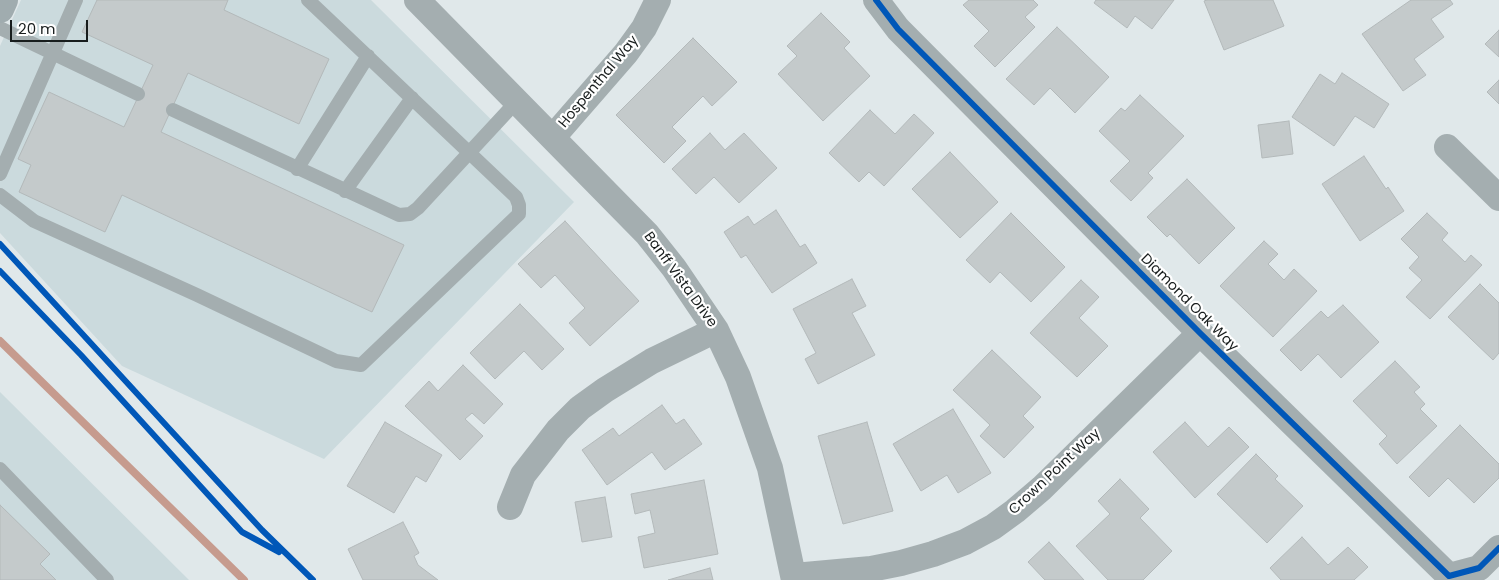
<!DOCTYPE html>
<html>
<head>
<meta charset="utf-8">
<style>
	body { margin:0 }
	#map { position:relative; width:1499px; height:580px; overflow:hidden; background:#e0e8ea; font-family:Poppins,sans-serif }
	canvas { display:block }
	.scale { position:absolute; left:10px; top:20px; width:78px; height:22px; box-sizing:border-box; border:2px solid #181d1d; border-top:0; padding-left:6px; font-size:15px; line-height:18px; white-space:nowrap; color:#181d1d; -webkit-text-stroke:4px #fff; paint-order:stroke }
</style>
</head>
<body>
<div id="map">
<canvas width="1499" height="580"></canvas>
<div class="scale">20 m</div>
</div>
<script>
const c = document.querySelector('canvas').getContext('2d');
c.lineJoin = 'round';
function fillPath(path, color) { c.fillStyle = color; c.fill(path, 'evenodd'); }
const toPath = rows => new Path2D(rows.map(r => 'M' + r).join(''));
function trace(path, color, width, dash) { c.strokeStyle = color; c.lineWidth = width; c.lineCap = dash ? 'butt' : 'round'; c.setLineDash(dash || []); c.stroke(path); }
function write(font, color, halo, rows, align = 'center') {
  c.font = font + ' Poppins,sans-serif'; c.lineWidth = 4.5; c.setLineDash([]); c.textBaseline = 'middle'; c.strokeStyle = halo; c.fillStyle = color; for (const [text, x, y, turn = 0] of rows) {
    c.save(); c.translate(x, y); c.rotate((+turn || 0) * Math.PI / 180); c.textAlign = isNaN(turn) ? turn : align; if (halo) c.strokeText(text, 0, 0); c.fillText(text, 0, 0); c.restore();
  }
}
fillPath(toPath([
	[21,0,371,0,574,202,324,459,122,366,0,233,0,46],
	[0,392,189,580,0,580]
]), '#cbdadd');
trace(toPath([
	[0,341,244,580]
]), '#c69b8e', 8);
const building = toPath([
	[97,0,228,0,224,10,329,59,299,124,188,73,161,132,404,245,372,312,122,195,105,232,19,192,31,165,18,159,49,92,124,127,153,65,82,32,97,0],
	[969,0,1033,0,1038,5,1025,17,1035,27,995,67,974,46,989,31,963,5,969,0],
	[1096,0,1174,0,1152,29,1135,16,1127,28,1094,3,1096,0],
	[1207,0,1273,0,1284,26,1224,50,1204,1,1207,0],
	[1411,0,1450,0,1453,4,1431,19,1444,37,1414,59,1426,75,1403,91,1362,34,1411,0],
	[821,13,850,42,844,48,870,76,823,121,778,74,797,56,787,46,821,13],
	[1057,27,1109,77,1075,113,1050,88,1034,105,1006,79,1057,27],
	[1499,30,1499,57,1485,44,1499,30],
	[693,38,737,82,712,106,703,96,672,127,686,141,664,163,616,115,693,38],
	[1342,73,1389,104,1374,128,1355,116,1334,146,1292,117,1320,74,1335,84,1342,73],
	[1499,80,1499,104,1487,92,1499,80],
	[1140,95,1184,136,1148,173,1153,178,1131,201,1110,181,1130,161,1099,131,1121,108,1125,111,1140,95],
	[870,110,895,134,914,114,934,133,884,186,869,172,859,182,829,153,870,110],
	[1289,121,1293,154,1262,158,1258,125,1289,121],
	[710,133,725,150,744,133,777,168,739,203,714,177,696,194,672,169,710,133],
	[950,152,998,202,960,238,912,189,950,152],
	[1364,156,1386,189,1388,187,1404,211,1360,241,1322,184,1364,156],
	[1187,179,1235,228,1199,264,1170,234,1167,237,1147,217,1187,179],
	[776,210,800,247,805,244,817,263,772,293,746,255,741,258,724,232,748,216,754,225,776,210],
	[1011,213,1065,267,1031,302,1000,272,990,283,966,260,1011,213],
	[1427,213,1448,233,1442,240,1465,262,1471,255,1482,265,1430,319,1406,297,1422,280,1409,268,1419,257,1401,239,1427,213],
	[565,221,639,301,590,346,569,323,585,308,555,275,541,288,518,264,565,221],
	[1264,241,1278,254,1268,264,1284,280,1294,269,1317,291,1273,337,1220,286,1264,241],
	[852,279,866,306,852,313,875,355,818,384,805,359,816,353,793,309,852,279],
	[1081,280,1099,297,1079,318,1108,346,1077,377,1030,333,1081,280],
	[1480,284,1499,303,1499,353,1493,360,1448,317,1480,284],
	[520,304,564,349,542,370,524,351,495,379,470,353,520,304],
	[1343,305,1379,342,1341,378,1318,354,1301,371,1280,350,1321,311,1328,318,1343,305],
	[992,350,1041,397,1023,416,1034,427,1004,458,980,436,990,425,953,390,992,350],
	[1395,361,1420,387,1414,392,1425,404,1420,409,1437,426,1397,464,1379,444,1387,436,1353,401,1395,361],
	[463,365,503,404,484,424,472,413,465,419,483,436,460,460,405,406,429,381,438,391,463,365],
	[662,405,676,424,684,419,702,444,665,470,652,452,607,485,582,450,613,428,619,436,662,405],
	[953,409,991,473,958,493,947,475,921,491,893,444,953,409],
	[385,422,442,455,426,482,416,476,394,513,347,486,385,422],
	[867,422,893,511,843,524,818,436,867,422],
	[1185,422,1208,447,1229,427,1249,447,1195,498,1153,452,1185,422],
	[1460,425,1499,464,1499,478,1474,503,1448,478,1429,497,1409,477,1460,425],
	[1256,454,1278,476,1275,479,1303,506,1267,543,1217,494,1256,454],
	[1120,479,1149,509,1140,518,1172,551,1143,580,1108,580,1076,546,1110,514,1098,501,1120,479],
	[704,480,718,554,644,568,638,537,655,533,650,510,635,514,631,494,704,480],
	[605,497,612,537,582,542,575,502,605,497],
	[0,505,50,554,40,564,56,580,0,580,0,505],
	[403,522,419,553,414,556,418,565,438,580,363,580,348,549,403,522],
	[1302,537,1328,565,1348,547,1368,567,1354,580,1281,580,1270,568,1302,537],
	[1049,542,1084,580,1045,580,1028,562,1049,542],
	[710,568,713,580,668,580,710,568]
]);
fillPath(building, '#c4cacb');
trace(building, '#b3b9ba', 1);
trace(toPath([
	[0,28,138,94],
	[173,110,399,215,410,214,418,208,517,101],
	[297,169,368,56],
	[0,174,76,0],
	[345,191,412,98],
	[0,195,34,221,197,295,336,361,361,365,519,214,519,205,516,197,308,0],
	[0,469,107,580]
]), '#a4aeb0', 14);
trace(toPath([
	[417,0,647,234,674,268,716,330,738,377,770,468,794,580],
	[876,0,898,29,1200,333,1449,576,1479,568,1499,548],
	[553,137,626,53,644,28,658,0],
	[1447,147,1499,198],
	[510,507,523,475,558,430,580,408,605,390,652,361,716,330],
	[794,576,871,569,901,563,933,554,965,542,993,527,1015,511,1042,488,1200,333]
]), '#a4aeb0', 26);
trace(toPath([
	[0,9,4,0]
]), '#a0acaf', 28);
trace(toPath([
	[876,0,898,29,1200,333,1449,576,1479,568,1499,548],
	[0,244,262,530,313,580],
	[0,271,81,355,242,532,279,552]
]), '#0057b8', 6);
write('14px', '#181d1d', '#fff', [
	["Hospenthal Way",599,82,-50],
	["Banff Vista Drive",680,280,54],
	["Diamond Oak Way",1189,303,45],
	["Crown Point Way",1055,472,-43]
]);
</script>
</body>
</html>
